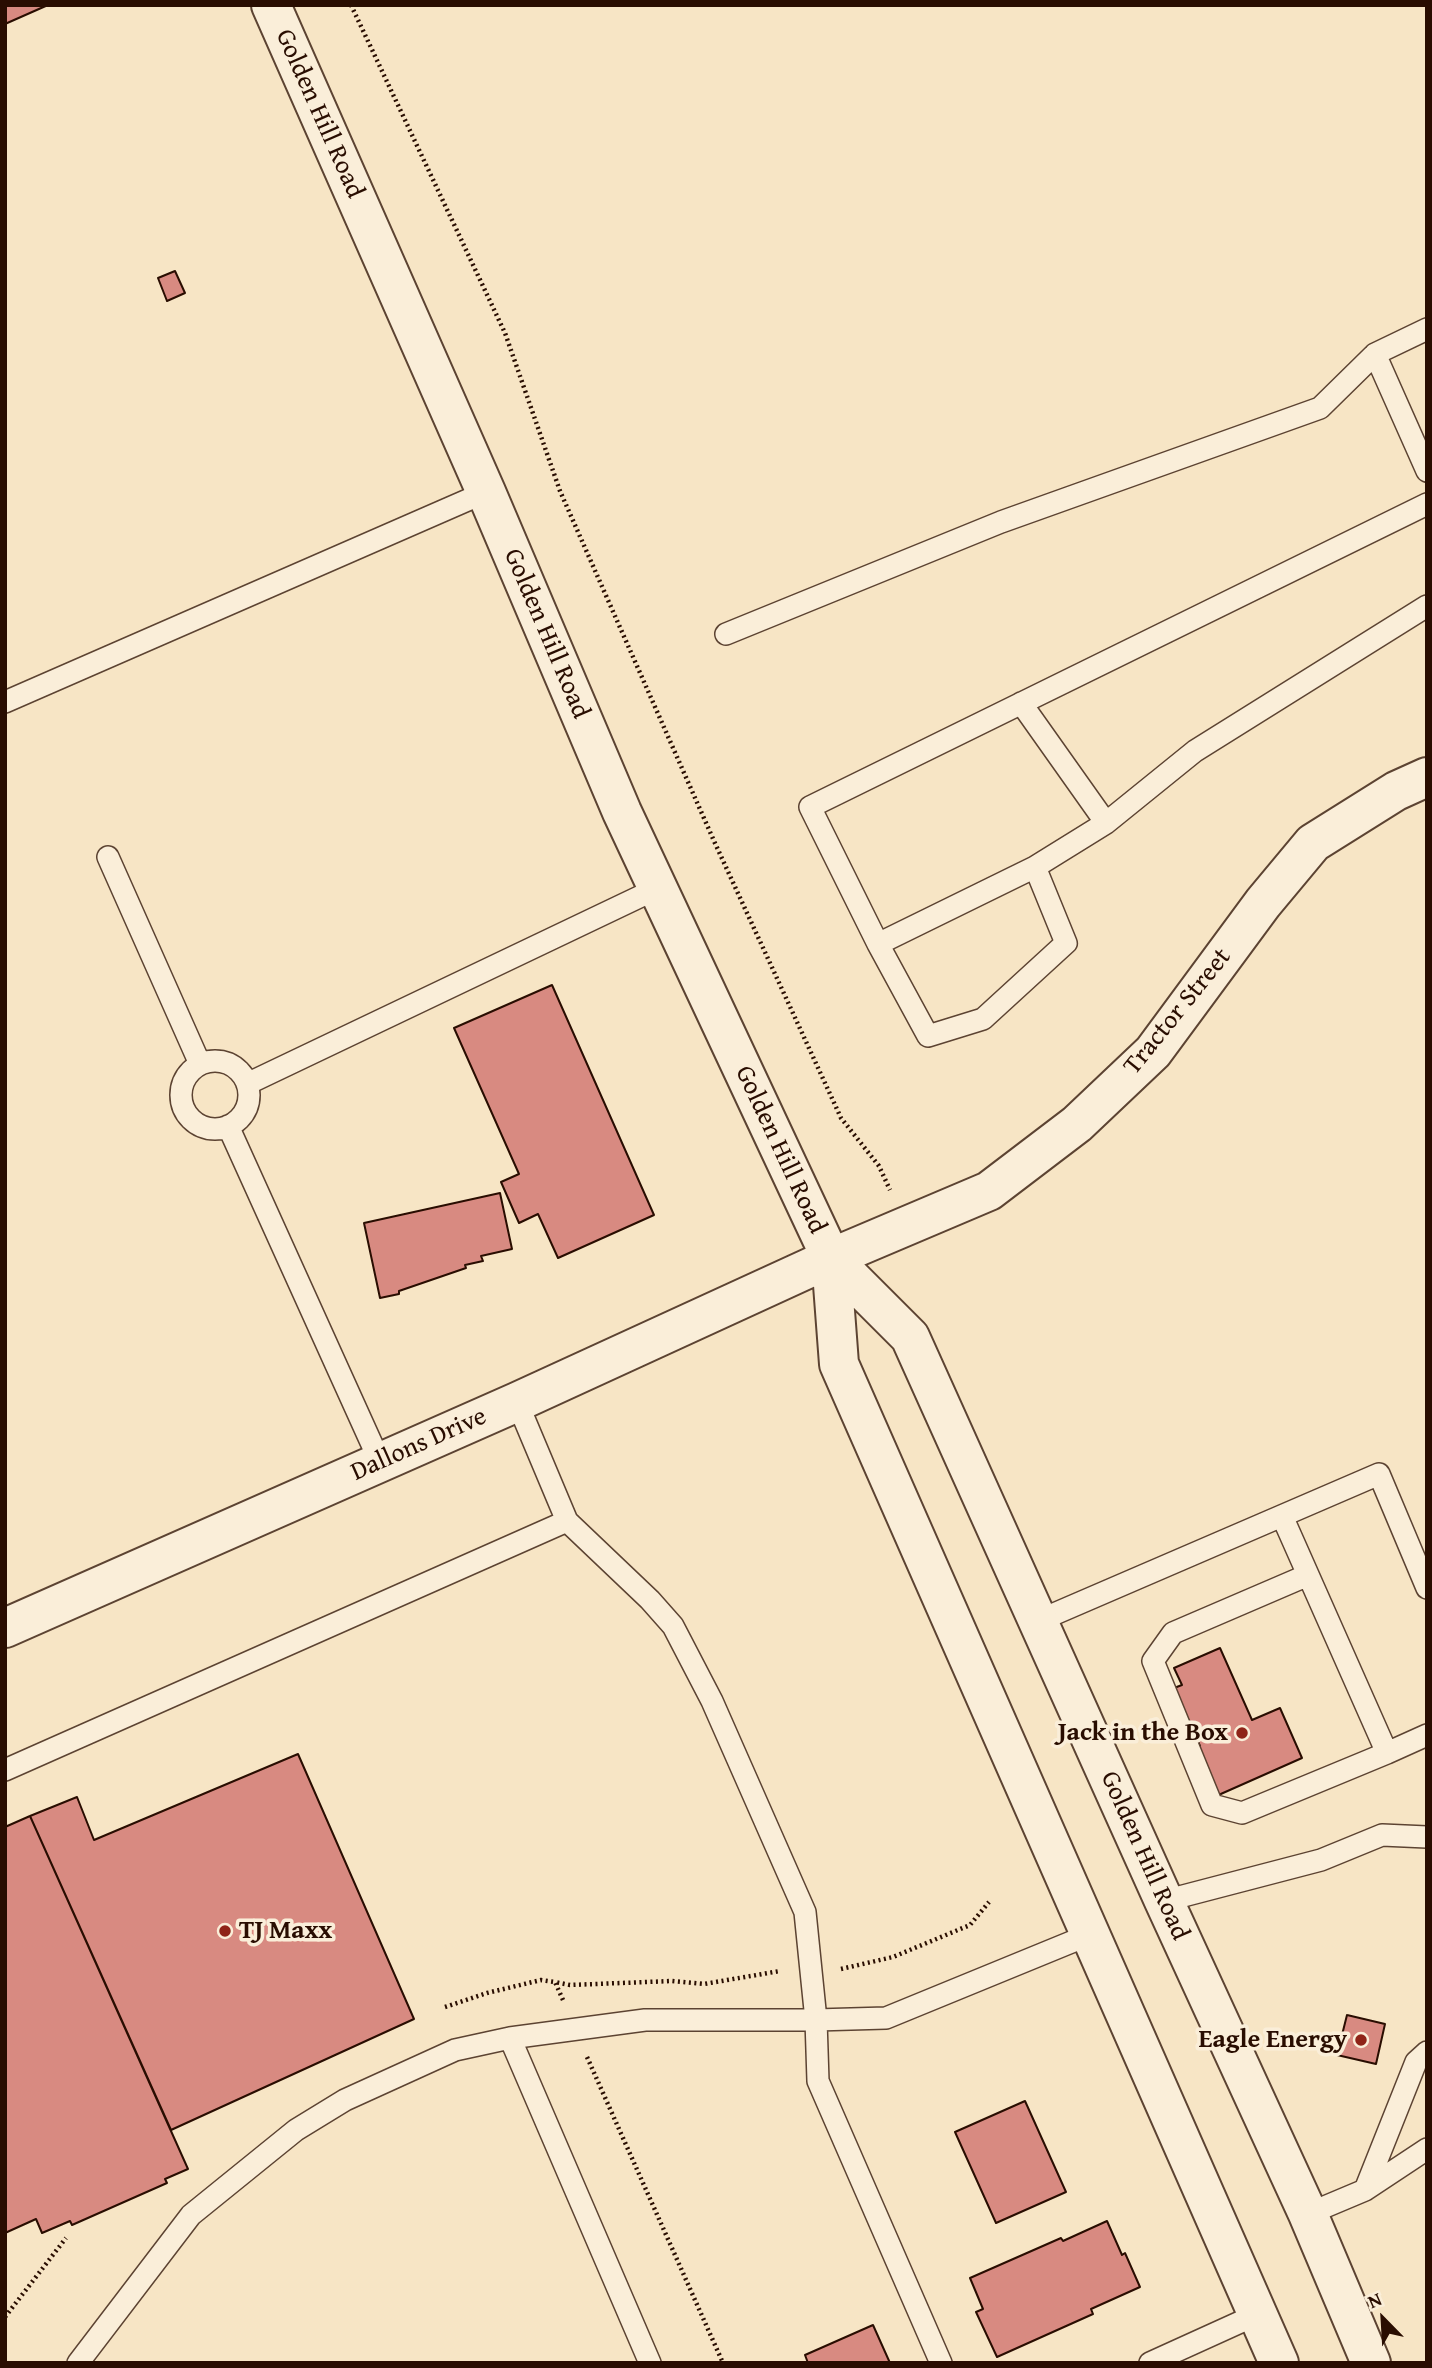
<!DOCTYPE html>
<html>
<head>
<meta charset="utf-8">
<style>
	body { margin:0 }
	#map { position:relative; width:1432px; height:2368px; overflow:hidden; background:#f7e5c5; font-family:"Gentium Book Plus",serif }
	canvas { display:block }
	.frame { position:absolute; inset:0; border:7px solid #290d01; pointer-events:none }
	.north { position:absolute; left:1348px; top:2284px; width:70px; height:70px; -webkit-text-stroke:5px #faeed9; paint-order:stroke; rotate:336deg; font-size:19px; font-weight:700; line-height:28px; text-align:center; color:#290d01 }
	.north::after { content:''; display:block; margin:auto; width:24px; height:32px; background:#290d01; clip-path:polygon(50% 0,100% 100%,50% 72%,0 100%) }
</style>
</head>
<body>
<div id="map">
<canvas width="1432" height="2368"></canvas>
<div class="frame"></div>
<div class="north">N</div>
</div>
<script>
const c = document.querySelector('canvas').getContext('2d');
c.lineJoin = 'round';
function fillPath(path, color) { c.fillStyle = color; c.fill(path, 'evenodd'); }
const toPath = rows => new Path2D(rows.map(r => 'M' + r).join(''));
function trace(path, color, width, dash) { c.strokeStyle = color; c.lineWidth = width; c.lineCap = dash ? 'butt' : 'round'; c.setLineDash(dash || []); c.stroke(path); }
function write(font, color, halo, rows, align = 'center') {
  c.font = font + ' "Gentium Book Plus",serif'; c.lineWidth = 7; c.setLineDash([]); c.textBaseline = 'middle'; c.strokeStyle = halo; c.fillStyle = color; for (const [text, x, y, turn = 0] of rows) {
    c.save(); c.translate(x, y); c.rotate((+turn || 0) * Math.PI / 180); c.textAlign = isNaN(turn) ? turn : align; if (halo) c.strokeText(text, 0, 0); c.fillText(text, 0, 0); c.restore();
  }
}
const building = toPath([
	[5,5,48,5,5,24,5,5],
	[175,271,185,293,167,301,158,278,175,271],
	[552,985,654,1215,558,1258,538,1214,519,1223,501,1182,519,1174,454,1028,552,985],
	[500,1193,512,1249,481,1256,483,1261,465,1265,466,1268,399,1291,399,1294,380,1298,364,1223,500,1193],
	[1220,1648,1252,1720,1280,1708,1302,1758,1214,1797,1193,1749,1200,1746,1174,1688,1182,1685,1174,1668,1220,1648],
	[298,1754,414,2019,171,2130,30,1816,77,1797,94,1840,298,1754],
	[30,1816,188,2169,165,2179,167,2183,72,2225,70,2221,42,2233,36,2219,5,2233,5,1827,30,1816],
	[1347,2015,1385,2024,1376,2064,1337,2055,1347,2015],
	[1025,2101,1066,2192,996,2223,955,2132,1025,2101],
	[1107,2221,1122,2255,1125,2253,1140,2287,1091,2309,1093,2314,997,2357,976,2312,983,2309,970,2278,1061,2238,1063,2241,1107,2221],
	[873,2325,890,2363,808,2363,805,2355,873,2325]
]);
fillPath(building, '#d88a81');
trace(building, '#290d01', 2);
const service = toPath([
	[1375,354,1427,471],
	[1427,504,810,807,878,944,928,1036,983,1019,1066,943,1035,867,1106,823,1195,751,1427,606],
	[726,634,1001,522,1320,408,1375,354,1427,329],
	[5,702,486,492],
	[1021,703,1106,823],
	[108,857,200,1064],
	[878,944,1035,867],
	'181 1095a34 34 0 1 1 68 0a34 34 0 1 1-68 0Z',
	[247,1084,658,888],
	[228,1126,380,1462],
	[1282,1516,1387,1753,1427,1735],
	[567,1521,650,1600,673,1626,712,1701,805,1912,816,2020,818,2081,941,2363],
	[1308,1575,1173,1633,1153,1661,1212,1805,1242,1813,1387,1753],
	[1038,1621,1379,1474,1427,1588],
	[5,1770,567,1521,517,1402],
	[1164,1901,1321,1860,1382,1835,1427,1837],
	[510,2038,650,2363],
	[1365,2190,1416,2062,1427,2052],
	[1308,2214,1365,2190,1427,2149],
	[78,2363,191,2215,296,2130,345,2100,455,2050,510,2038,645,2020,816,2020,886,2018,1091,1934],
	[1150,2363,1258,2314]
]);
const minor = toPath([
	[271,5,486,492,622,812,831,1258,989,1191,1077,1124,1153,1052,1263,903,1313,843,1396,791,1427,777]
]);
const tertiary = toPath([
	[831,1258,910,1337,1164,1901,1308,2214,1371,2363],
	[831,1258,839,1364,1279,2363],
	[5,1628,517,1402,831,1258]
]);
trace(service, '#5c4332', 24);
trace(minor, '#5c4332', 42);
trace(tertiary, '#5c4332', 42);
trace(toPath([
	[351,5,505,333,560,491,714,841,841,1118,879,1166,890,1190],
	[841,1969,893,1957,970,1925,989,1902],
	[563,2000,555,1982,570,1985,672,1981,704,1984,780,1971],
	[445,2007,487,1993,541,1980,555,1982],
	[587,2057,723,2363],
	[5,2317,66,2238]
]), '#290d01', 4.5, [2, 3.5]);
trace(service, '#faeed9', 21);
trace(minor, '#faeed9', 38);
trace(tertiary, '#faeed9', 38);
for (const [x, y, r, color] of [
	[1242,1733,7,"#8f2418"],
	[225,1931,7,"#8f2418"],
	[1361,2040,7,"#8f2418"]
]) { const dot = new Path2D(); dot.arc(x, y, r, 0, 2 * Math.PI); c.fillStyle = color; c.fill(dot); trace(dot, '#faeed9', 2.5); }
write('26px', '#290d01', '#faeed9', [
	["Golden Hill Road",319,114,66],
	["Golden Hill Road",546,634,67],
	["Tractor Street",1178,1012,-51],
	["Golden Hill Road",780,1150,65],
	["Dallons Drive",419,1445,-24],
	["Golden Hill Road",1144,1856,66]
]);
write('bold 26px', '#290d01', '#faeed9', [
	["Jack in the Box",1228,1733],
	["TJ Maxx",239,1931,"left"],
	["Eagle Energy",1347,2040]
], 'right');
</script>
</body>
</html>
